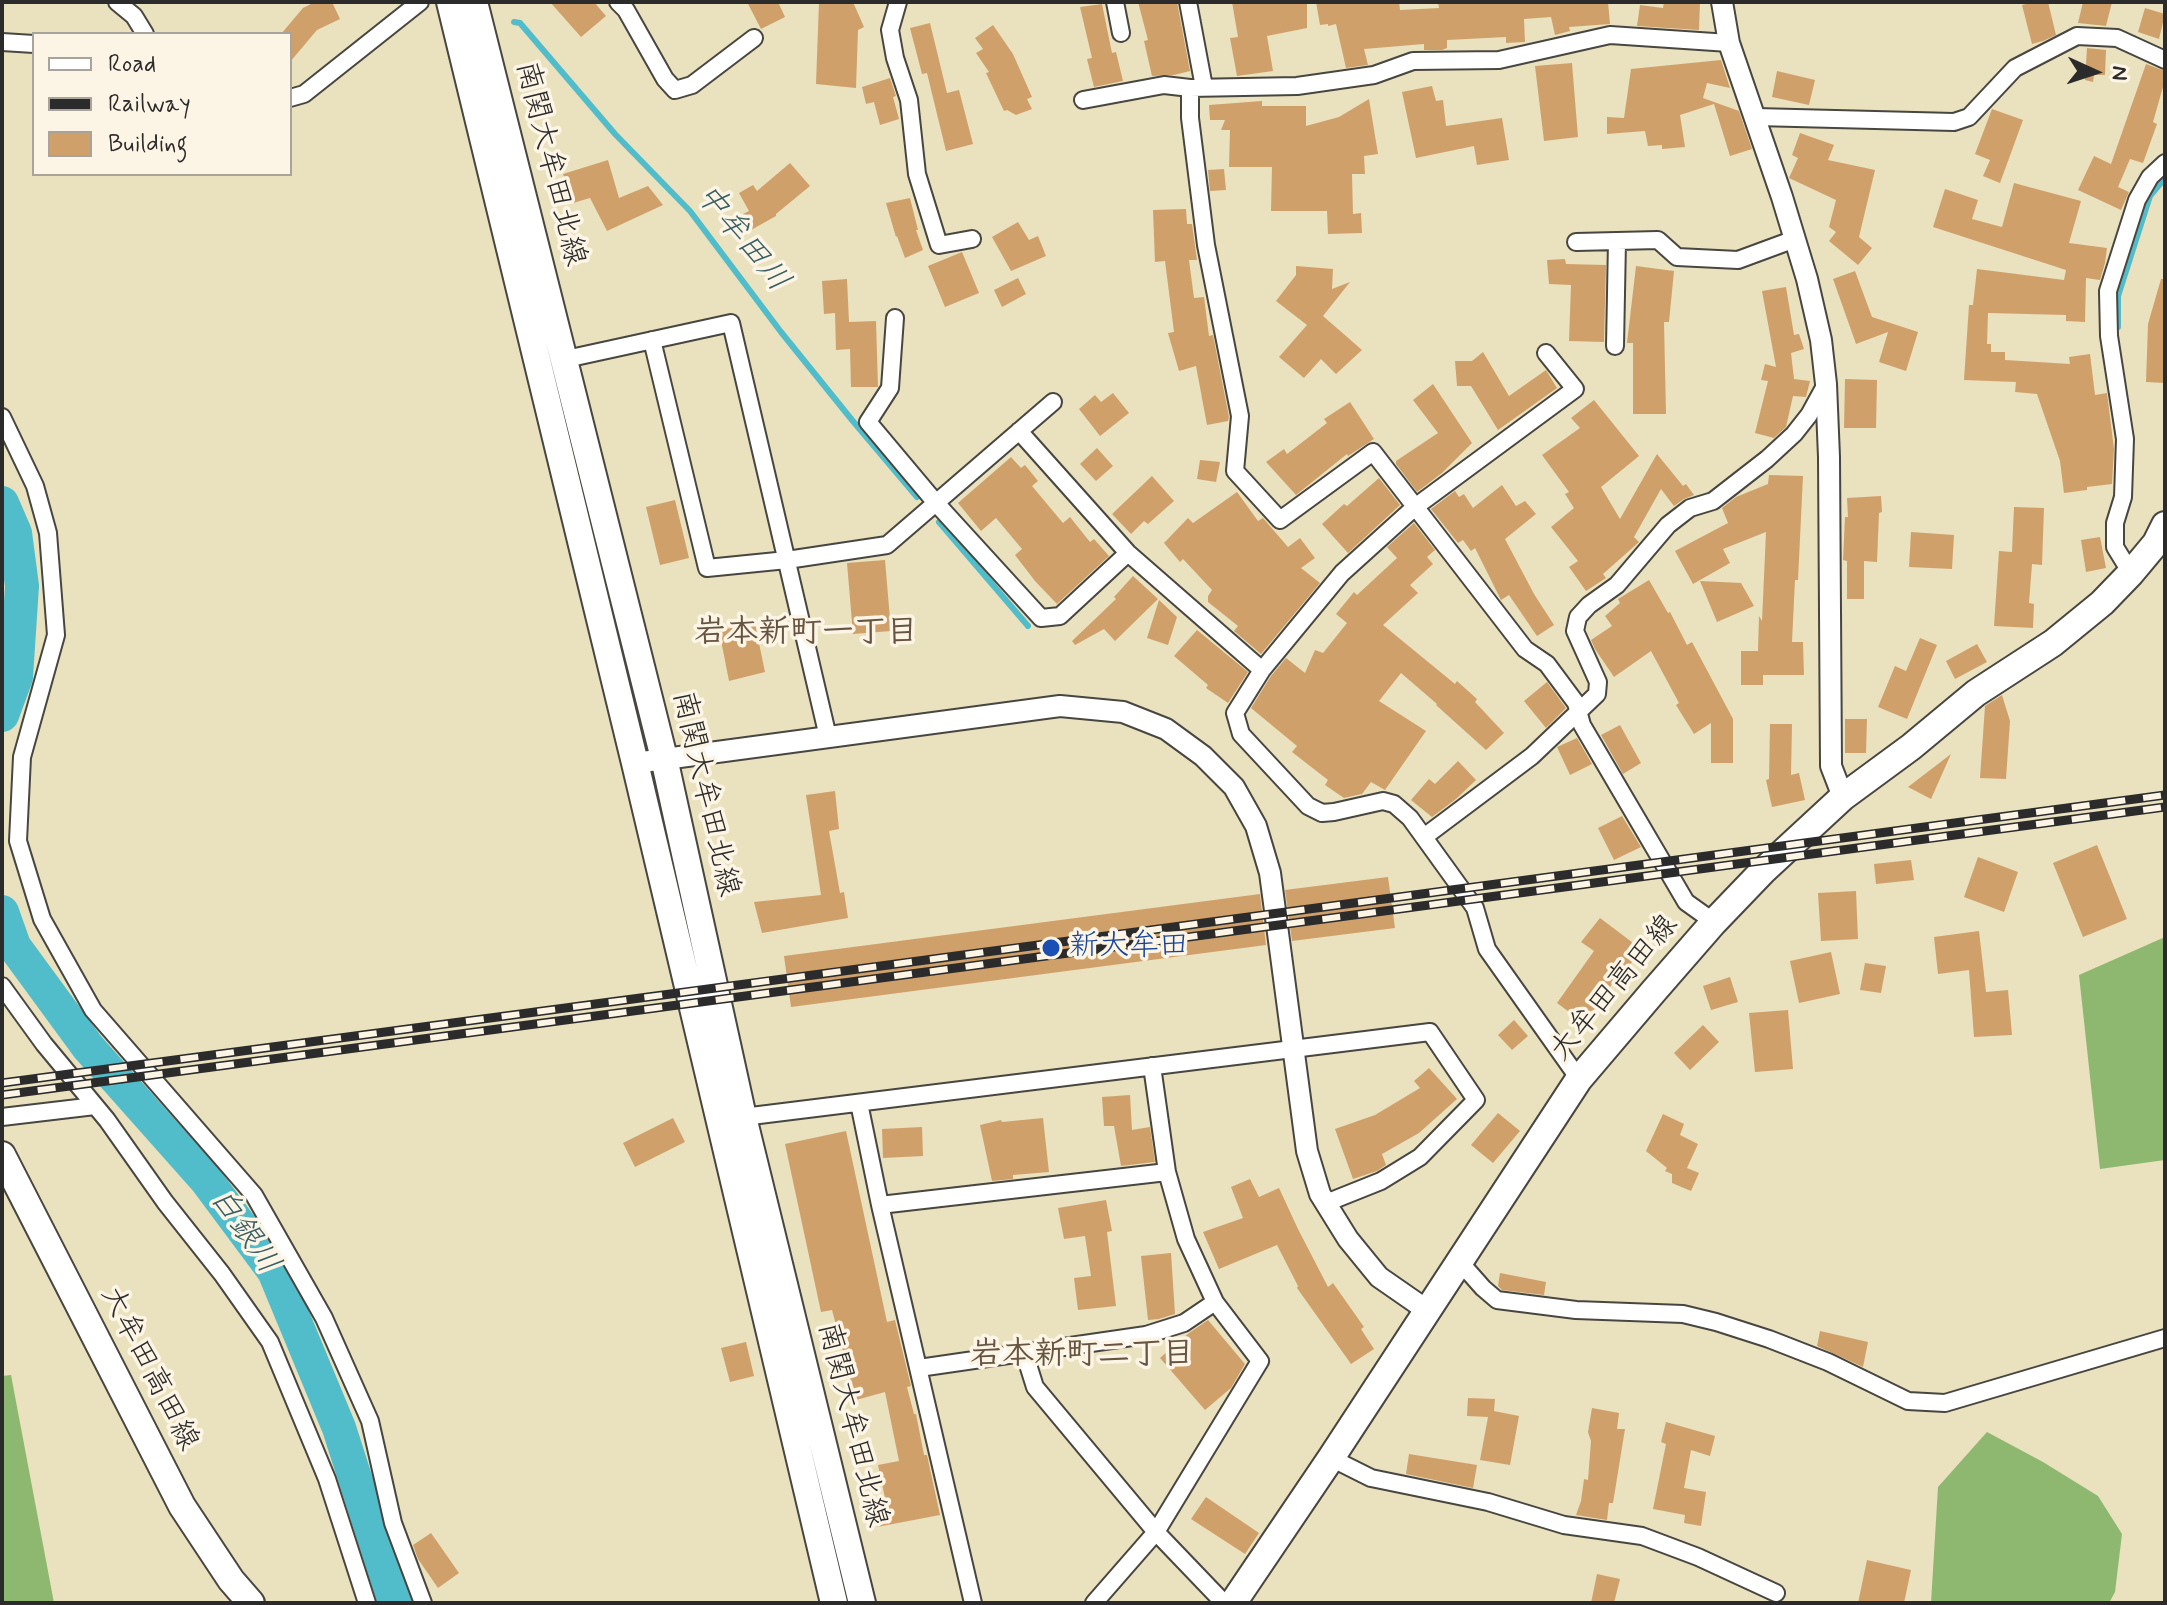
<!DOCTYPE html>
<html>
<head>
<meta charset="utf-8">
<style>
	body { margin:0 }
	#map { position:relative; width:2167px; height:1605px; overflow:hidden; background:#eae1be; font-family:Mynerve,sans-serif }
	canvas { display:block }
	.frame { position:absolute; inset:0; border:4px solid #2b2b2b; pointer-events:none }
	.legend { position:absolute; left:32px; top:32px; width:260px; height:144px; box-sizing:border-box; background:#fcf5e5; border:2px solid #a8a49b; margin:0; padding:10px 14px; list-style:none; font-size:24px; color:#2b2b2b }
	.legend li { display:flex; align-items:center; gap:16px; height:40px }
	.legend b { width:40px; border:2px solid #a8a49b }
	.north { position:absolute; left:2055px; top:32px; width:80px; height:80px; -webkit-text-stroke:6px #fcf5e5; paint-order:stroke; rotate:93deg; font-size:22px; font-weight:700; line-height:32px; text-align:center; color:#2b2b2b }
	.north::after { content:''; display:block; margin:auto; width:28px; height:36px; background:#2b2b2b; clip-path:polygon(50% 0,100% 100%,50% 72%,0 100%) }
</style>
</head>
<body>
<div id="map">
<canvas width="2167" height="1605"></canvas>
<div class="frame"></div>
<ul class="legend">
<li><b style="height:10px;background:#fff"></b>Road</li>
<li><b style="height:10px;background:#2b2b2b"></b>Railway</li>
<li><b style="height:22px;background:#d0a06b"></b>Building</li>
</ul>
<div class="north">N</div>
</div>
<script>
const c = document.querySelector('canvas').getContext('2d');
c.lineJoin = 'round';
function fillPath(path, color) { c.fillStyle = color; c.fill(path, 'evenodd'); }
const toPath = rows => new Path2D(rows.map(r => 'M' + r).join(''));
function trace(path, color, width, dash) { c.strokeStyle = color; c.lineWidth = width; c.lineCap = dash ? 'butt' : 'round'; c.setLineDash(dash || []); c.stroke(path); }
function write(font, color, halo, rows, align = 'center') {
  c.font = font + ' Mynerve,"Klee One",sans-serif'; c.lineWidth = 7; c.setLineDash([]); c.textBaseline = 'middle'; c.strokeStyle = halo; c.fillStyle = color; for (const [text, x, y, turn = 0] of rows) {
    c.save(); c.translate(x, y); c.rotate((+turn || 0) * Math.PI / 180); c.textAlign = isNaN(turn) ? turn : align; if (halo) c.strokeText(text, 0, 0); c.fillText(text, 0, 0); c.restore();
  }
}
fillPath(toPath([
	[2165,937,2165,1160,2100,1169,2079,975],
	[11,1375,54,1603,2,1603,2,1376],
	[1987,1432,2043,1462,2098,1496,2122,1534,2115,1592,2109,1603,1931,1603,1938,1487]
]), '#8eb86f');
trace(toPath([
	[514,22,520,23,615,134,690,211,781,332,852,420,917,497],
	[2118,327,2118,296,2150,196,2165,178],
	[939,522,1028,626]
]), '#51bdcb', 6);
trace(toPath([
	[2,503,15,533,22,586,16,677,2,715],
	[2,912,14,946,88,1047,207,1181,274,1271,339,1428,395,1603]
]), '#51bdcb', 34);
fillPath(toPath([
	[315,2,332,2,340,19,317,30,290,62,290,34,281,34,303,8],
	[550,2,594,2,606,16,581,37],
	[747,2,778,2,785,17,761,29],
	[819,2,853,2,864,27,858,30,856,88,816,84],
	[1138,2,1177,2,1190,71,1174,75,1152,76,1144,41,1148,40],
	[1232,2,1307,2,1307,28,1267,36,1273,71,1237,76,1230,38,1238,37],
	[1316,2,1399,2,1400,10,1439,8,1438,2,1608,2,1610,24,1569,27,1570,31,1555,35,1551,17,1524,19,1525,42,1506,43,1506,37,1447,40,1447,48,1442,50,1424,50,1424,44,1364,49,1368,65,1346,68,1336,24,1328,26,1328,24,1320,25],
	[1664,2,1700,2,1699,30,1637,26,1640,5,1663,8],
	[2035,2,2048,2,2056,35,2043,41,2032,44,2022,5],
	[2083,2,2112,2,2106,26,2078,23],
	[1102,4,1112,53,1116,52,1123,81,1094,87,1087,59,1092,58,1080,7],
	[2145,8,2165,14,2159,39,2138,32],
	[930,23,947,93,959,90,973,144,946,151,927,73,922,74,910,28],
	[993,25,1013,54,1032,97,1027,99,1032,109,1016,115,1007,110,1004,111,986,73,989,72,976,53,983,49,975,38],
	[2087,48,2106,50,2105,75,2094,75,2093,82,2085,80],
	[1721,60,1730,88,1707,83,1703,98,1739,111,1752,149,1730,156,1714,104,1680,115,1685,147,1662,149,1662,145,1648,146,1645,131,1607,134,1607,117,1624,118,1631,69],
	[1572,63,1578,137,1544,141,1535,66],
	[2146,64,2165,71,2165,80,2153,122,2157,124,2143,163,2130,159,2118,187,2129,192,2121,210,2078,190,2094,156,2111,164],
	[1777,71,1815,80,1809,105,1772,97],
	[890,78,896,96,893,97,899,119,880,125,874,102,866,104,862,87],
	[1432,86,1436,101,1443,100,1446,126,1502,118,1509,160,1477,165,1474,146,1416,158,1402,92],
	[1369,99,1378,154,1364,156,1365,174,1352,174,1353,214,1361,213,1362,233,1328,234,1327,211,1271,211,1272,167,1229,167,1230,130,1221,130,1225,120,1210,120,1209,105,1262,101,1262,106,1306,106,1306,126,1339,117],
	[1992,109,2023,120,2000,183,1983,176,1990,160,1975,154],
	[1800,133,1834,145,1828,160,1875,170,1859,237,1872,248,1858,265,1829,241,1836,232,1829,227,1836,200,1789,178,1798,158,1792,155],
	[608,160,619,198,648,186,663,205,607,231,590,198,573,203,563,174],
	[790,163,810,186,776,214,776,216,751,230,743,214,749,211,739,193,753,185,757,191],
	[1224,169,1226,190,1210,191,1208,170],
	[2014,183,2081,201,2069,243,2107,248,2105,263,2100,280,2086,278,2085,322,2066,321,2066,315,1988,313,1987,344,1991,344,1991,352,2005,352,2005,360,2070,364,2069,357,2090,354,2095,395,2107,393,2114,449,2112,484,2087,487,2087,490,2064,493,2060,461,2037,394,2015,392,2016,382,1964,380,1969,305,1973,305,1977,269,2064,280,2066,270,1933,227,1945,189,1978,200,1972,219,2002,227],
	[910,198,918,230,916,230,923,250,905,258,897,236,896,237,886,203],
	[1186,209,1187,224,1192,224,1196,253,1197,260,1189,260,1194,298,1204,297,1209,336,1213,335,1229,417,1228,421,1207,425,1196,366,1179,371,1168,333,1174,332,1165,261,1155,262,1153,210],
	[1018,222,1029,240,1038,236,1046,256,1011,271,992,237],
	[962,252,979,293,945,307,928,266],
	[1565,259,1566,264,1606,265,1604,342,1569,341,1571,285,1549,284,1547,260],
	[1296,266,1333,269,1332,289,1350,282,1323,316,1362,350,1336,374,1321,359,1304,378,1279,357,1307,325,1276,301,1296,275],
	[1636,266,1674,271,1669,322,1664,322,1666,414,1633,414,1633,343,1627,343],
	[1855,271,1872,317,1918,332,1906,371,1879,362,1888,332,1856,344,1833,279],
	[1018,278,1026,294,1002,307,994,290],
	[847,279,849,322,876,321,878,387,851,387,850,349,836,350,835,313,824,314,822,281],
	[2161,279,2165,279,2165,383,2146,382,2148,324],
	[1786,287,1794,335,1799,334,1804,349,1791,353,1794,379,1810,381,1806,397,1793,396,1786,427,1774,438,1755,433,1768,381,1761,380,1765,364,1776,367,1762,291],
	[1483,352,1509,396,1546,370,1557,388,1498,430,1471,386,1457,386,1455,361,1472,361],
	[1845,379,1877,380,1876,428,1844,428],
	[1433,384,1472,443,1442,473,1417,492,1396,464,1396,461,1438,433,1413,400],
	[1113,393,1129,413,1100,436,1079,409,1095,395,1101,402],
	[1594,400,1639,456,1601,487,1620,519,1657,454,1683,486,1686,484,1694,495,1684,499,1674,506,1661,489,1634,537,1639,542,1603,574,1606,578,1586,591,1569,567,1578,561,1551,527,1574,508,1565,494,1569,492,1542,455,1580,428,1571,418],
	[1350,402,1374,439,1348,456,1347,454,1296,495,1266,462,1284,449,1287,454,1327,423,1324,419],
	[1097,448,1113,466,1096,481,1080,464],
	[1011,457,1021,468,1025,465,1038,481,1032,486,1063,523,1070,517,1090,542,1094,539,1109,556,1057,604,1035,581,1015,555,1022,549,996,518,981,531,958,503],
	[1200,460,1220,462,1216,482,1197,479],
	[1769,475,1803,476,1798,580,1795,580,1792,642,1803,642,1804,675,1763,675,1763,685,1741,685,1741,651,1758,651,1759,616,1762,621,1766,532,1723,549,1730,563,1693,584,1675,551,1728,523,1722,508,1736,497,1768,484],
	[1152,476,1174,501,1148,524,1144,521,1131,534,1112,514],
	[1379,478,1400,505,1348,553,1322,524,1344,504,1347,506],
	[1502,485,1516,506,1525,501,1536,514,1505,539,1534,594,1554,625,1537,636,1509,595,1501,600,1475,548,1471,551,1463,540,1458,543,1431,509,1455,491,1459,497,1464,494,1473,508],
	[1237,492,1258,521,1263,518,1288,547,1300,538,1315,558,1301,568,1320,583,1261,654,1234,631,1238,626,1208,602,1208,596,1212,590,1183,559,1180,562,1164,543,1188,518,1193,523],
	[1881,496,1882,512,1879,513,1877,562,1864,561,1864,599,1847,599,1847,561,1843,560,1845,517,1848,517,1847,498],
	[675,500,689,558,660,565,646,507],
	[2014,507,2044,508,2042,565,2032,564,2029,603,2034,604,2033,628,1994,626,1999,551,2012,552],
	[1414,523,1435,550,1427,557,1433,564,1410,585,1418,593,1383,625,1455,684,1457,681,1477,699,1475,702,1504,733,1486,750,1436,705,1437,704,1401,673,1379,701,1426,731,1385,790,1371,782,1362,794,1344,798,1325,785,1328,780,1292,752,1297,746,1251,708,1271,676,1286,658,1305,673,1315,650,1323,653,1347,623,1336,614,1354,592,1357,595,1397,558,1387,547],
	[1911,532,1954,535,1952,569,1909,567],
	[2100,537,2106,568,2086,572,2081,540],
	[885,560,891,631,853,634,847,563],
	[1133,576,1158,599,1115,641,1104,629,1075,645,1072,641,1116,599,1114,597],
	[1649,580,1668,613,1670,612,1687,645,1692,642,1733,719,1733,763,1711,763,1711,723,1694,734,1676,705,1679,703,1651,651,1614,677,1595,649,1591,640,1612,626,1605,616,1620,603,1618,599],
	[1700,581,1741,583,1754,606,1717,622],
	[1159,600,1177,617,1168,645,1147,638],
	[755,624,765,672,729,681,719,630],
	[1197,630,1248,672,1228,703,1206,688,1208,685,1174,656],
	[1920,638,1937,645,1907,719,1878,707,1895,666,1906,671],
	[1977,644,1987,662,1955,679,1946,661],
	[1547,682,1566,708,1546,728,1524,701],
	[2002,695,2010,721,2006,779,1980,778,1985,706],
	[1845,719,1867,719,1866,753,1845,753],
	[1770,724,1792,724,1791,775,1799,773,1805,800,1772,807,1766,780,1769,779],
	[1620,725,1641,763,1623,774,1601,735],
	[1577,738,1592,764,1570,775,1557,747],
	[1951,754,1931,799,1908,787],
	[1458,761,1476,780,1456,799,1432,817,1411,800,1429,779,1435,784],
	[835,791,839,829,829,831,840,893,844,892,848,918,762,933,754,902,821,895,806,795],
	[1622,816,1641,847,1614,860,1598,828],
	[2097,845,2127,919,2083,937,2053,863],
	[1978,857,2018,872,2004,912,1964,897],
	[1911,860,1914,880,1876,884,1874,864],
	[1388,877,1395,928,1292,941,1285,890],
	[1856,891,1858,939,1821,941,1818,893],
	[1260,894,1266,945,791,1007,784,956],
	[1600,918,1641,949,1623,975,1621,972,1584,1023,1557,1003,1594,951,1581,942],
	[1979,931,1986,992,2008,990,2012,1035,1974,1037,1969,970,1938,974,1934,937],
	[1831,952,1840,994,1799,1003,1790,961],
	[1865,963,1886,966,1881,993,1860,990],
	[1730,977,1738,1002,1711,1010,1703,986],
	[1788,1010,1793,1069,1755,1072,1749,1013],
	[1514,1020,1528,1036,1512,1050,1498,1035],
	[1703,1025,1719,1042,1690,1070,1674,1053],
	[1429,1068,1457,1099,1419,1133,1382,1154,1386,1165,1377,1171,1353,1179,1335,1129,1375,1115,1420,1088,1414,1081],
	[1130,1095,1132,1130,1150,1127,1155,1162,1121,1166,1114,1126,1104,1126,1102,1097],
	[1498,1113,1520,1131,1493,1163,1471,1145],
	[1663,1114,1684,1124,1680,1135,1698,1144,1687,1168,1699,1173,1691,1191,1672,1183,1672,1174,1665,1171,1667,1168,1646,1151],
	[673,1118,685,1142,635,1167,623,1143],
	[1043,1118,1049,1172,1013,1175,1013,1179,992,1181,980,1125,1001,1120,1002,1122],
	[922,1127,923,1156,883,1158,882,1129],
	[846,1131,887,1322,895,1320,911,1386,907,1387,914,1414,916,1414,924,1455,927,1455,940,1515,877,1527,872,1501,885,1498,878,1465,899,1461,885,1392,856,1400,832,1310,821,1312,785,1144],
	[1250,1179,1259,1197,1279,1188,1298,1229,1328,1287,1333,1283,1364,1327,1361,1329,1374,1349,1351,1364,1297,1288,1298,1286,1277,1245,1219,1269,1203,1232,1243,1218,1231,1187],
	[1106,1200,1112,1231,1107,1232,1116,1306,1078,1310,1074,1278,1091,1276,1085,1236,1064,1239,1058,1208],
	[1171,1253,1175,1314,1159,1319,1148,1320,1141,1256],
	[1500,1273,1546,1282,1544,1295,1502,1290,1498,1286],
	[1208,1320,1245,1364,1231,1388,1205,1410,1160,1358,1189,1333],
	[1820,1331,1868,1342,1863,1367,1817,1346],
	[746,1342,754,1376,730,1382,721,1348],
	[1468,1398,1495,1399,1494,1411,1519,1416,1510,1465,1480,1460,1488,1417,1467,1416],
	[1592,1408,1619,1413,1617,1429,1625,1429,1613,1503,1609,1503,1607,1520,1576,1515,1581,1501,1584,1479,1588,1480,1591,1441,1588,1432],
	[1666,1422,1715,1436,1710,1456,1691,1450,1684,1488,1706,1492,1701,1526,1684,1523,1685,1515,1653,1509,1666,1444,1661,1442],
	[1409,1454,1477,1465,1473,1488,1406,1474],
	[1206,1497,1259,1533,1245,1554,1191,1519],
	[431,1533,459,1573,438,1588,418,1559,413,1545],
	[1867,1560,1911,1570,1904,1603,1858,1603],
	[1597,1574,1620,1579,1614,1603,1591,1603]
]), '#d0a06b');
const minor = toPath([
	[117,2,134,16,145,34],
	[618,2,626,10,665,79,675,90,692,85,754,38],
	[898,2,890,30,895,58,909,100,917,174,939,245,972,239],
	[1115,2,1121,33],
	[1188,2,1204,87],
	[2,42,34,44],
	[1190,88,1190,118,1206,245,1240,416,1235,471,1280,520,1373,452,1525,649,1547,664,1576,703,1582,725,1686,902,1714,922],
	[290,98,304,94,420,2],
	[1083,100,1164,85,1190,88,1297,86,1374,75,1413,61,1499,60,1610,35,1729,43],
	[1756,117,1954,122,1969,117,2015,68,2077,36,2117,38,2165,60],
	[1576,242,1658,240,1677,257,1738,260,1795,239],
	[895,318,890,388,868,422,936,503,1041,618,1060,616,1128,553],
	[652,340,707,568,787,560,887,545,1053,402],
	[1615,346,1617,241],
	[1546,353,1575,389,1415,507,1342,573,1262,670,1235,713,1241,734,1308,806,1322,813,1334,812,1383,801,1394,804,1410,818,1475,908,1487,949,1579,1079],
	[566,359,731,323,828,737],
	[2,417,35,486,48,533,56,635,22,757,18,841,42,919,93,1010,254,1195,324,1318,370,1421,393,1523,423,1603],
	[1019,431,1128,553,1262,670],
	[2131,573,2115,547,2115,523,2123,497,2125,439,2109,336,2108,291,2137,200,2150,177,2165,163],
	[1424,837,1532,756,1597,694,1598,682,1575,631,1578,617,1589,605,1617,585,1668,525,1690,508,1713,501,1767,459,1794,434,1809,415,1826,384],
	[2,986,44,1044,107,1120,165,1202,222,1274,270,1342,327,1479,367,1603],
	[859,1103,880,1205,973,1603],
	[2,1117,95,1106],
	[743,1117,1430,1032,1476,1100,1420,1157,1381,1181,1326,1203],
	[880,1205,1167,1172],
	[1460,1262,1483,1288,1497,1300,1576,1310,1683,1314,1716,1322,1769,1339,1828,1362,1908,1401,1945,1403,2165,1338],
	[1024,1352,1035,1387,1156,1532,1224,1603],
	[919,1368,1146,1335,1184,1323,1215,1302],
	[1331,1458,1371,1478,1488,1502,1564,1525,1642,1536,1698,1557,1776,1593],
	[1094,1603,1156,1532,1260,1361,1215,1302,1186,1239,1167,1172,1152,1066]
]);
const tertiary = toPath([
	[1722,2,1729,43,1782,197,1807,279,1821,340,1826,384,1829,457,1831,766,1843,797],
	[635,763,1060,706,1123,712,1166,729,1203,756,1234,787,1256,826,1270,873,1307,1151,1320,1194,1348,1239,1379,1277,1428,1311]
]);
const primary = toPath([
	[450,2,635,763,834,1603],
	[474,2,664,758,743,1117,862,1603],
	[2,1155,182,1506,231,1580,251,1603],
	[1233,1603,1331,1458,1579,1079,1653,992,1714,922,1763,871,1843,797,1911,747,1976,693,2053,643,2102,603,2131,573,2156,543,2165,525]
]);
trace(minor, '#484641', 20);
trace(tertiary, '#484641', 24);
trace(primary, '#484641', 30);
trace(minor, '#fff', 16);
trace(tertiary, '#fff', 20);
trace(primary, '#fff', 26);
const rail = toPath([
	[2,1083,2165,795],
	[2,1095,2165,807]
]);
trace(rail, '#2b2b2b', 9);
trace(rail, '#fcf5e5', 6, [18]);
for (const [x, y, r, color] of [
	[1051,948,10,"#1a4fb4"]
]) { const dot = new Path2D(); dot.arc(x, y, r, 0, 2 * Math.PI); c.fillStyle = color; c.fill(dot); trace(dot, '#fcf5e5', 3); }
write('30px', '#2b2b2b', '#fcf5e5', [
	["南関大牟田北線",549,164,76],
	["南関大牟田北線",704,794,77],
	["大牟田高田線",1615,989,-50],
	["大牟田高田線",148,1369,63],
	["南関大牟田北線",851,1425,76]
]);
write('30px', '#164399', '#fcf5e5', [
	["新大牟田",1069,948]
], 'left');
write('italic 32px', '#385e63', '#fcf5e5', [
	["中牟田川",741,239,51],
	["白銀川",243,1232,55]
]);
write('bold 32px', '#655441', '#fcf5e5', [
	["岩本新町一丁目",806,634],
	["岩本新町二丁目",1082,1356]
]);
</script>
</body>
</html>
